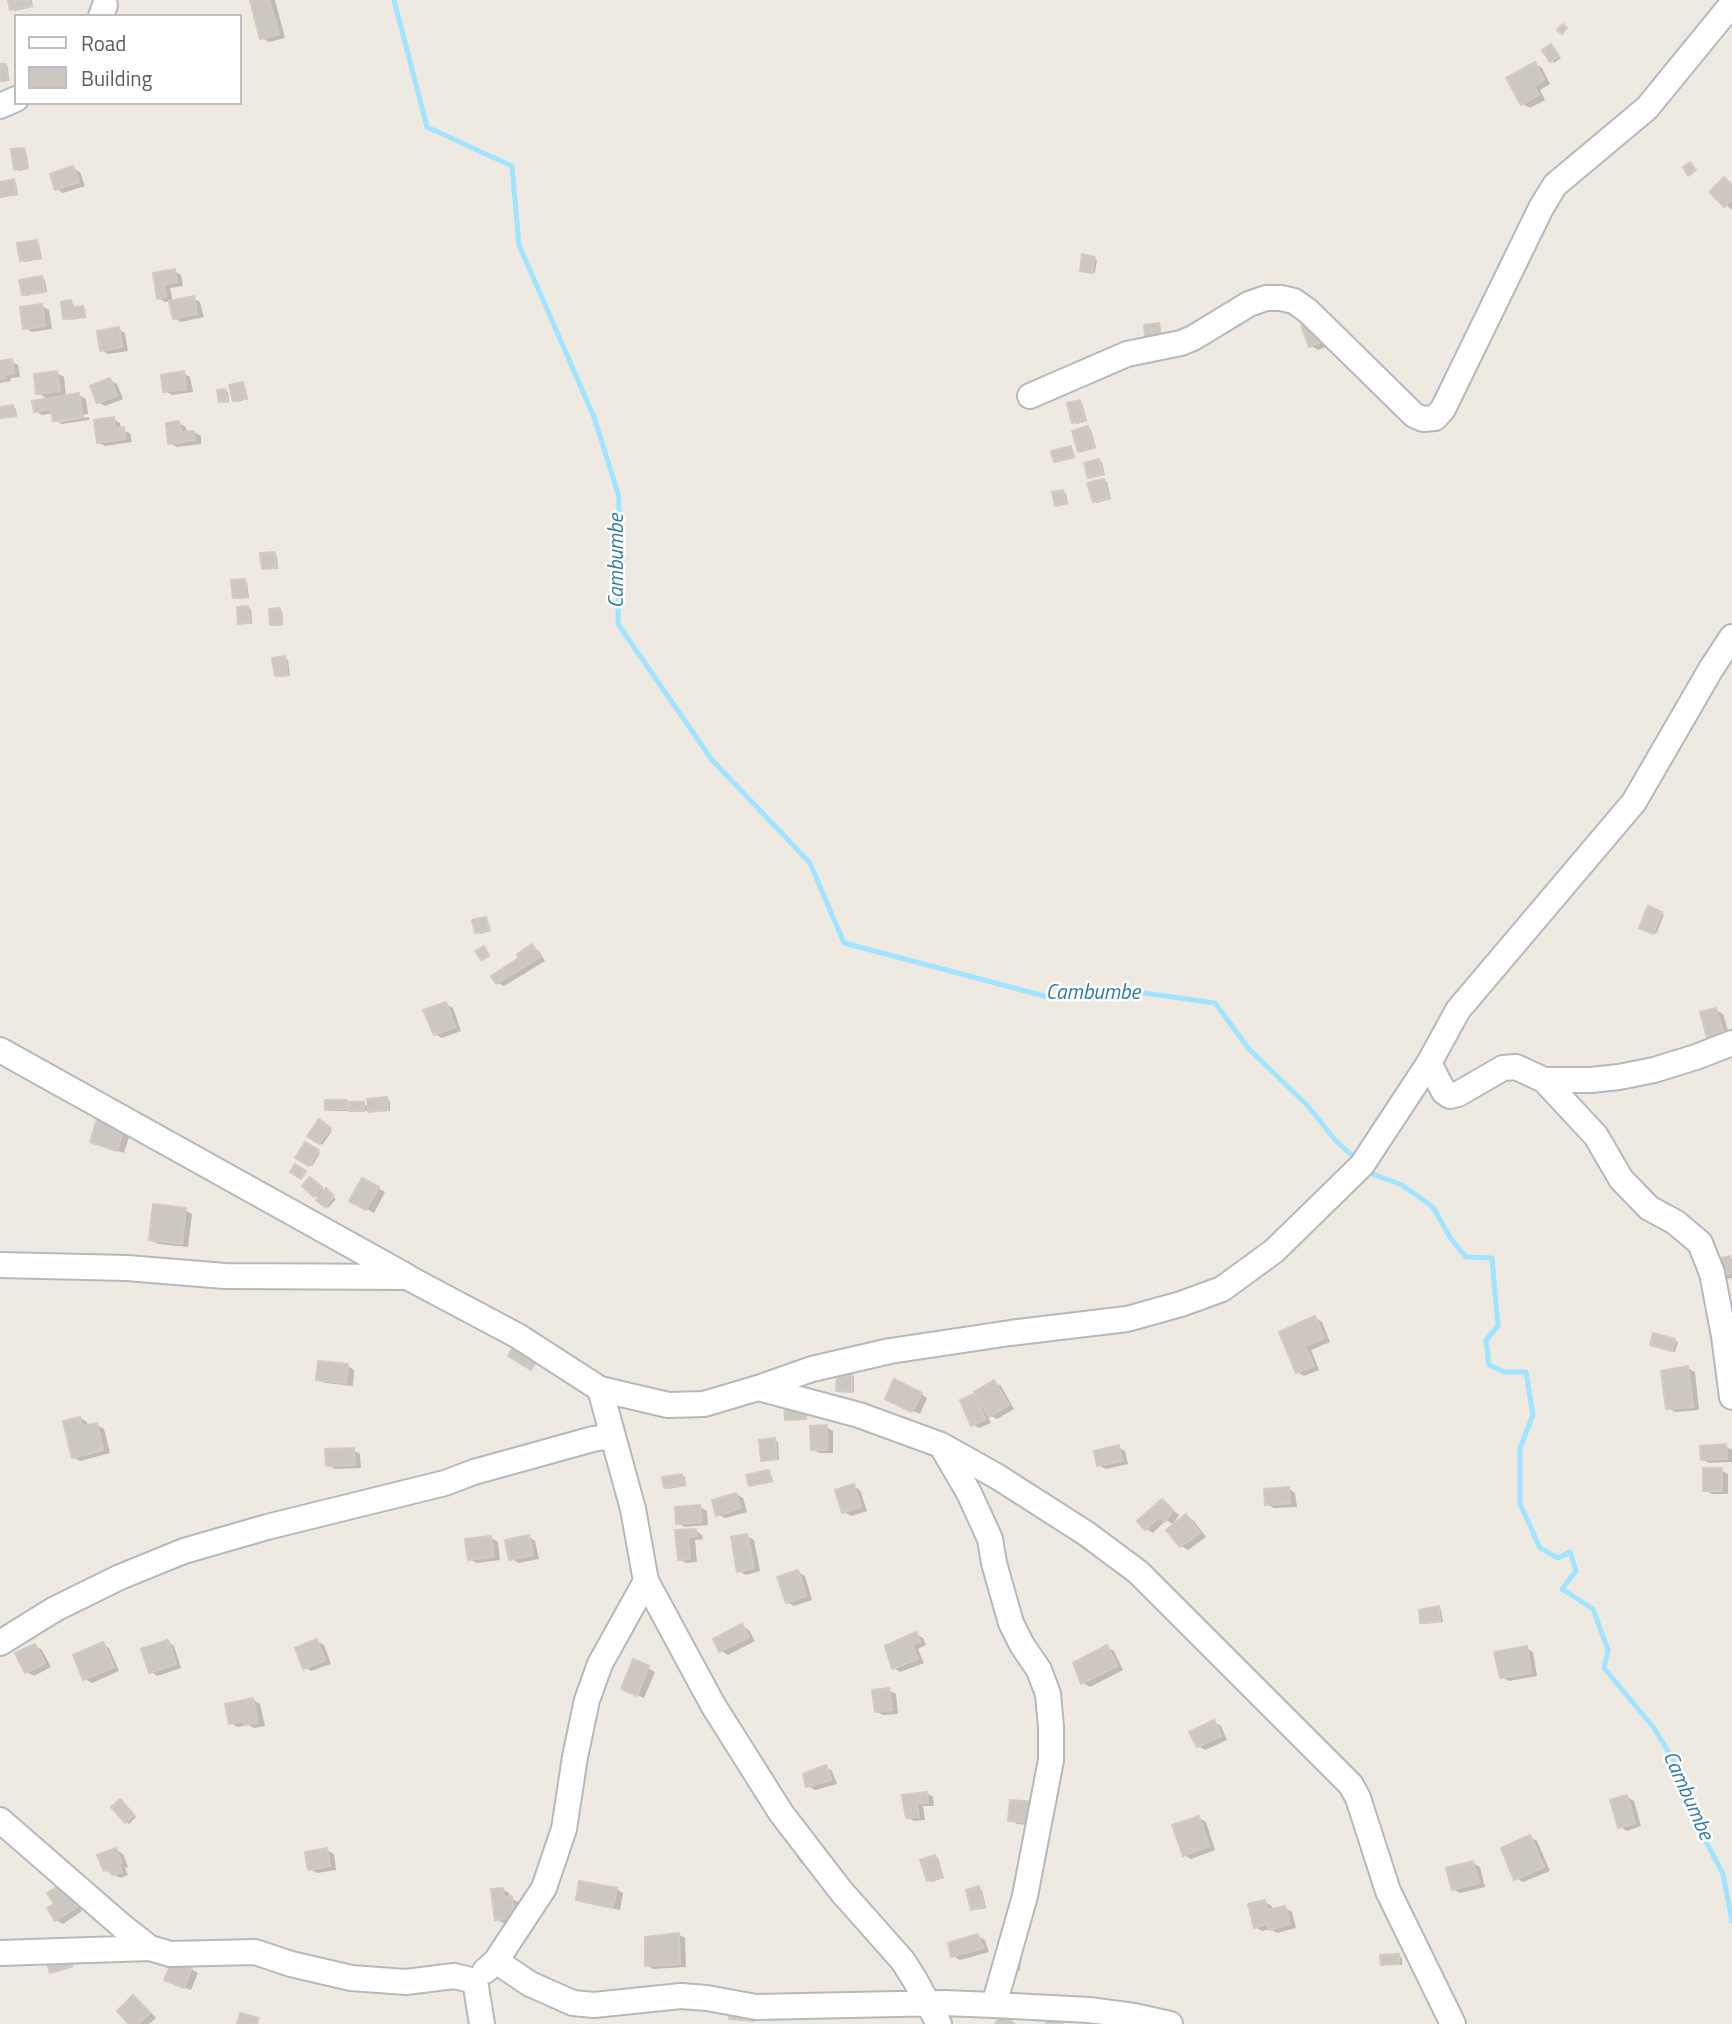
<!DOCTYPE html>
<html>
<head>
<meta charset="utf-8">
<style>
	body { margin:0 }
	#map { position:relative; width:1732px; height:2024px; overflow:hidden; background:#efeae1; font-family:"Titillium Web",sans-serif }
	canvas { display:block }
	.legend { position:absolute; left:14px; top:14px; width:228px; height:91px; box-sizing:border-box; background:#fff; border:2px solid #bdbfc1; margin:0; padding:9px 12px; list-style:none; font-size:21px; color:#5a6064 }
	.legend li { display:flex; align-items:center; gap:14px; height:35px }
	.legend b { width:35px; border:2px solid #bdbfc1 }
</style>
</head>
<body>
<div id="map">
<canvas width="1732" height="2024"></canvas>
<ul class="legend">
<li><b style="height:9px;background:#fff"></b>Road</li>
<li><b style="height:19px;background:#ccc7c0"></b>Building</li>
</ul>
</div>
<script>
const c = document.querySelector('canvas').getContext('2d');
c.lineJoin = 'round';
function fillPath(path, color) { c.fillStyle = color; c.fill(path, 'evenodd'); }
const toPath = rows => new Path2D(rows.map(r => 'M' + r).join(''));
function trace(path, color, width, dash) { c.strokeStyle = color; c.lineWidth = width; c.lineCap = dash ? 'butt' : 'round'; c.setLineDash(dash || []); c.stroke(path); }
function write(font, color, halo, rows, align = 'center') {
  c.font = font + ' "Titillium Web",sans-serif'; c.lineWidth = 5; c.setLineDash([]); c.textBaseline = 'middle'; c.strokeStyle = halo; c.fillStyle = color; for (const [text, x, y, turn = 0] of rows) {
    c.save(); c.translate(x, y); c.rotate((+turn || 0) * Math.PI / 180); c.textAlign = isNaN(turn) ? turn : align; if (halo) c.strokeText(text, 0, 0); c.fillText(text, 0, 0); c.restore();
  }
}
fillPath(toPath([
	[10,0,32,0,33,7,15,11,12,9],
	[252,0,275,0,285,38,269,42,262,38],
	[1551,46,1561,58,1554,63,1552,61],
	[1535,64,1542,68,1550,84,1540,90,1545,100,1530,108,1523,104,1509,79],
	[5,65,8,67,9,81,0,82,0,66],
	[23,149,26,151,29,169,19,171,16,169],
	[73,168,80,172,85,186,63,193,56,189],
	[1724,179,1732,185,1732,210,1711,192],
	[13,181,16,183,18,195,0,198,0,184],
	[36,242,39,244,42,259,24,262,21,260],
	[1094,258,1097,260,1095,273,1084,271],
	[174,271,181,275,183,286,170,288,173,302,193,298,200,302,204,317,181,322,174,318,171,301,165,302,158,298,155,274],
	[42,278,45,280,47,292,26,296,23,294],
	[71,302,73,304,74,308,82,308,85,309,86,318,68,320,65,318],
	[42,306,49,310,52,329,32,332,25,328],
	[1317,321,1330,345,1318,350,1311,346],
	[118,329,125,333,128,351,108,354,101,350],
	[11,361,18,365,20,377,10,378,11,381,0,383,0,363],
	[57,373,64,377,66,397,79,395,86,399,88,414,59,419,59,422,89,417,89,420,62,424,55,420,54,413,42,415,35,411,49,400,38,393],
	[183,373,190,377,193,392,172,395,165,391],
	[110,380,117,384,123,399,105,406,98,402],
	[242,384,245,386,248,399,237,402,234,400],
	[225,391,228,392,229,402,223,403,220,401],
	[1079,401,1082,403,1087,421,1077,424,1074,422],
	[13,407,16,409,17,417,0,419,0,408],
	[113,419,120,423,121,430,130,433,132,442,105,446,98,442],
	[179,423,186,427,187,433,194,432,201,436,201,444,177,447,170,443],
	[1088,428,1091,430,1096,448,1082,452,1079,450],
	[1070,448,1073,450,1075,458,1058,462,1055,461],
	[1099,461,1102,462,1105,475,1092,478,1089,477],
	[1104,480,1107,482,1111,499,1097,503,1094,501],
	[1063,492,1066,493,1068,504,1059,506,1057,504],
	[274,554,277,556,278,569,266,569,263,568],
	[244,580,247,582,249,598,237,599,234,597],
	[248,608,251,609,252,624,242,624,239,623],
	[280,610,282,611,283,625,274,626,271,624],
	[285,658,288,660,290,676,279,677,276,675],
	[1649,908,1664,915,1656,934,1641,927],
	[485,919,488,921,491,931,480,934,477,932],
	[532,947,539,951,545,961,504,986,498,983],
	[446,1004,453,1008,461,1031,442,1038,435,1034],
	[1716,1010,1723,1014,1730,1037,1715,1041,1708,1037],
	[387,1099,390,1101,390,1111,372,1112,367,1109,367,1111,330,1111,327,1109,347,1102,364,1104,369,1107],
	[319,1122,332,1131,322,1145,309,1136],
	[132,1128,124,1153,92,1141],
	[305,1144,320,1153,312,1166,298,1158],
	[363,1180,385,1192,374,1213,352,1201],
	[313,1181,336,1199,328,1208,315,1195],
	[185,1210,192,1214,188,1247,158,1244,151,1240],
	[1730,1258,1732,1259,1732,1278,1718,1281],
	[1315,1318,1322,1322,1330,1342,1311,1350,1319,1370,1304,1376,1297,1372,1281,1333],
	[1654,1335,1678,1342,1675,1352,1655,1346],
	[348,1366,354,1370,353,1386,325,1383,318,1379],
	[1688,1368,1695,1372,1699,1410,1675,1412,1668,1408],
	[852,1376,854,1377,854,1392,838,1390],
	[994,1382,1001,1386,1014,1409,997,1419,987,1414,991,1423,979,1428,972,1424,974,1395,980,1399],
	[921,1394,927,1398,920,1414,894,1402],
	[80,1418,87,1422,88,1427,97,1425,104,1429,110,1453,80,1461,73,1457],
	[826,1427,833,1431,833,1453,819,1453,812,1449],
	[775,1440,778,1442,779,1460,766,1461,763,1460],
	[1725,1446,1732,1450,1732,1462,1709,1463,1702,1459],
	[1118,1447,1125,1451,1128,1464,1106,1469,1099,1465],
	[353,1450,360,1454,361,1468,335,1469,328,1465],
	[1721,1470,1728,1474,1728,1494,1712,1494,1705,1490],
	[768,1472,771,1474,773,1482,753,1486,750,1484],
	[682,1476,685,1477,686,1486,668,1489,665,1487],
	[853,1486,860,1490,867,1511,851,1516,844,1512],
	[1289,1489,1295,1493,1297,1507,1274,1508,1267,1504],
	[736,1494,743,1498,747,1512,725,1518,718,1514],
	[1162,1501,1179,1515,1173,1524,1166,1520,1153,1533,1146,1529,1140,1521],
	[700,1507,707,1511,708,1525,685,1527,678,1523],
	[1186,1516,1193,1520,1206,1537,1188,1550,1181,1546],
	[695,1530,702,1535,703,1539,695,1540,697,1562,686,1563,679,1559,677,1532],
	[747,1536,754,1540,760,1571,746,1575,739,1571],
	[529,1537,535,1541,539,1559,518,1563,511,1558],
	[491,1538,498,1542,500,1560,476,1563,470,1559],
	[798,1572,805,1576,812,1600,794,1606,787,1602],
	[1438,1608,1441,1609,1443,1622,1425,1624,1422,1622],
	[742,1626,749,1630,755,1641,728,1655,721,1651],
	[916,1634,923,1638,926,1645,918,1649,924,1663,900,1672,894,1668],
	[317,1641,324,1645,331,1664,311,1671,304,1667],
	[167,1642,174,1646,181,1668,157,1676,150,1671],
	[102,1644,109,1648,119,1671,92,1683,85,1679],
	[35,1646,42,1650,51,1667,34,1676,27,1672],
	[1107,1647,1114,1651,1123,1670,1090,1687,1083,1683,1075,1664],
	[1526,1648,1533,1652,1537,1676,1509,1681,1502,1677],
	[634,1661,655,1672,644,1698,630,1692],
	[889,1690,896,1694,898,1714,883,1715,876,1711],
	[253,1700,260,1704,265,1726,254,1728,248,1725,238,1727,231,1723],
	[1214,1722,1221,1726,1227,1740,1205,1750,1198,1746],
	[825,1767,832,1771,837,1784,815,1790,808,1786],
	[926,1793,933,1797,934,1806,923,1806,925,1820,914,1821,907,1817,904,1796],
	[1627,1797,1634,1801,1641,1826,1627,1831,1620,1827],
	[1011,1802,1042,1826,1017,1824,1010,1820],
	[123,1803,136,1817,129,1824,126,1822],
	[1199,1818,1206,1822,1215,1850,1191,1859,1184,1855],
	[1530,1837,1537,1841,1550,1871,1523,1882,1516,1878],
	[814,1842,808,1867,801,1863,795,1854],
	[116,1850,123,1854,128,1867,125,1868,128,1875,120,1878,105,1870],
	[327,1850,334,1854,336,1870,317,1873,310,1869],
	[935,1857,938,1858,944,1878,931,1882,928,1880],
	[1473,1863,1480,1867,1485,1887,1460,1893,1453,1889],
	[979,1888,982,1890,986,1908,975,1910,972,1909],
	[502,1889,509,1893,510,1898,518,1902,520,1921,503,1923,496,1919],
	[616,1889,623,1893,620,1910,585,1903,578,1899],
	[69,1890,82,1911,63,1924,56,1920],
	[1265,1902,1272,1906,1273,1911,1285,1908,1292,1912,1296,1928,1277,1933,1270,1929,1262,1931,1255,1927],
	[678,1934,685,1938,686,1967,653,1969,646,1965],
	[978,1936,985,1940,989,1952,960,1960,953,1956],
	[1023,1942,1020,1971,1006,1970],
	[70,1954,73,1967,54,1973,51,1971],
	[1399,1956,1402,1958,1402,1965,1385,1965,1382,1964],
	[191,1969,198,1973,191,1990,173,1983],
	[134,1998,140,2001,156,2018,149,2024,131,2024]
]), '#0003');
trace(toPath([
	[394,0,427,127,512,166,519,245,594,417,619,497,618,624,712,760,810,863,844,943,1052,998,1130,991,1215,1003,1249,1049,1307,1105,1335,1140,1357,1160],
	[1368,1169,1375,1175,1402,1185,1433,1207,1451,1239,1466,1257,1492,1258,1498,1326,1486,1340,1489,1365,1505,1372,1526,1372,1533,1415,1520,1448,1520,1504,1540,1548,1558,1558,1570,1552,1576,1571,1562,1589,1593,1609,1608,1650,1604,1668,1654,1728,1677,1766,1684,1800,1723,1874,1732,1921]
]), '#a1e4ff', 5);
const building = toPath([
	[8,0,30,0,31,6,10,10,8,0],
	[250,0,269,0,279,34,260,39,250,0],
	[1563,24,1567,28,1562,34,1557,30,1563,24],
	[1551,44,1559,56,1550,62,1542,50,1551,44],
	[1535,62,1544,80,1534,86,1539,95,1521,105,1506,78,1535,62],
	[0,64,6,64,7,80,0,81,0,64],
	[24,148,27,168,14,170,11,149,24,148],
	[1690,162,1696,170,1688,176,1683,167,1690,162],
	[73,166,79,182,55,190,50,174,73,166],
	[1724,177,1732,185,1732,200,1724,207,1709,192,1724,177],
	[14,179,16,194,0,197,0,182,14,179],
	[37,240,40,258,20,261,17,243,37,240],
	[1082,254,1095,257,1092,273,1080,271,1082,254],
	[175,269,177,282,164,285,166,297,157,299,153,273,175,269],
	[42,276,45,292,22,295,19,280,42,276],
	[194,296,197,314,173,319,169,301,194,296],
	[71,300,72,307,83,306,84,317,63,319,61,302,71,300],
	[42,304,45,326,23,329,20,307,42,304],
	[1317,319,1324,341,1309,347,1301,325,1317,319],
	[1159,323,1162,341,1146,343,1144,325,1159,323],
	[119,327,122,347,100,351,97,331,119,327],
	[12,359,14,373,4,375,4,378,0,379,0,361,12,359],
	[57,371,60,391,36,394,34,374,57,371],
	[184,371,186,389,163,392,161,375,184,371],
	[110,378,117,396,97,403,90,386,110,378],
	[243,382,246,398,233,401,229,385,243,382],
	[225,389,227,401,219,402,217,390,225,389],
	[79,393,83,417,53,421,51,409,34,412,32,401,79,393],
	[1080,400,1085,420,1072,423,1067,403,1080,400],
	[13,405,15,416,0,418,0,407,13,405],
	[114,417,115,429,124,427,125,439,97,443,94,420,114,417],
	[179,421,181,432,194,431,195,440,168,444,166,423,179,421],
	[1088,426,1094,447,1078,452,1072,431,1088,426],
	[1071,446,1073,457,1054,462,1051,451,1071,446],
	[1099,459,1103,474,1088,478,1084,463,1099,459],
	[1104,479,1109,498,1093,502,1087,483,1104,479],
	[1063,490,1066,503,1055,506,1052,492,1063,490],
	[275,552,276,568,262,569,260,553,275,552],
	[245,579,247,597,233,598,231,580,245,579],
	[248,606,250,623,238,624,237,607,248,606],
	[280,608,281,624,270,625,269,609,280,608],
	[285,656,288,675,275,676,272,658,285,656],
	[1648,906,1662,912,1653,934,1639,928,1648,906],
	[486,917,489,930,475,933,472,920,486,917],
	[532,944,540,957,496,984,491,976,519,958,517,954,532,944],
	[484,946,489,956,481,960,475,951,484,946],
	[446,1002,455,1027,434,1035,423,1010,446,1002],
	[1716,1008,1724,1034,1707,1038,1700,1012,1716,1008],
	[387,1097,388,1110,368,1112,367,1099,387,1097],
	[325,1100,347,1100,347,1109,325,1110,325,1100],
	[349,1102,364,1102,364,1111,349,1111,349,1102],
	[99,1113,126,1122,117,1151,90,1142,99,1113],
	[319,1119,331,1128,319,1144,307,1136,319,1119],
	[305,1142,319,1150,309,1166,295,1158,305,1142],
	[295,1164,306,1171,301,1179,290,1172,295,1164],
	[310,1177,322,1187,314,1197,302,1186,310,1177],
	[362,1178,379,1187,366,1210,349,1201,362,1178],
	[326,1188,334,1196,325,1207,316,1200,326,1188],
	[153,1204,186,1208,182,1244,149,1240,153,1204],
	[1730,1256,1732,1273,1709,1278,1706,1262,1730,1256],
	[1315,1316,1324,1338,1305,1346,1314,1366,1296,1373,1279,1332,1315,1316],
	[1653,1333,1675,1339,1672,1351,1650,1345,1653,1333],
	[515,1344,538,1359,531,1370,508,1356,515,1344],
	[318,1361,348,1364,346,1383,316,1380,318,1361],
	[1688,1366,1693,1407,1666,1409,1661,1371,1688,1366],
	[837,1373,852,1374,852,1392,836,1391,837,1373],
	[894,1379,922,1393,912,1412,885,1399,894,1379],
	[994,1380,1009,1405,989,1417,974,1392,994,1380],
	[974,1394,985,1419,971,1426,960,1400,974,1394],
	[806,1403,806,1419,785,1420,784,1405,806,1403],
	[80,1417,82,1426,97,1423,103,1450,72,1458,63,1421,80,1417],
	[827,1425,827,1450,811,1450,810,1426,827,1425],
	[775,1438,777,1459,761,1461,759,1440,775,1438],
	[1726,1444,1727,1459,1701,1460,1700,1446,1726,1444],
	[1119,1445,1122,1461,1097,1466,1094,1451,1119,1445],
	[354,1448,355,1465,326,1466,325,1449,354,1448],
	[1703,1468,1722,1468,1722,1491,1703,1491,1703,1468],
	[769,1470,771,1481,749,1486,746,1475,769,1470],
	[682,1474,684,1485,664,1488,662,1477,682,1474],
	[854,1484,861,1507,842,1513,835,1490,854,1484],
	[1289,1487,1290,1503,1265,1505,1264,1489,1289,1487],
	[736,1493,741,1508,716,1516,712,1500,736,1493],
	[1162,1499,1173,1510,1165,1522,1159,1517,1145,1530,1137,1521,1162,1499],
	[700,1505,702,1522,676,1524,675,1507,700,1505],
	[1186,1514,1200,1533,1180,1547,1166,1530,1186,1514],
	[696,1529,697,1536,688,1537,690,1559,678,1560,675,1530,696,1529],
	[747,1534,754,1568,737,1572,731,1537,747,1534],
	[529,1535,533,1555,509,1560,505,1540,529,1535],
	[491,1536,494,1557,468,1560,465,1539,491,1536],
	[798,1570,806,1596,786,1603,777,1577,798,1570],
	[1439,1606,1440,1621,1420,1623,1419,1610,1439,1606],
	[742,1624,749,1637,719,1652,713,1639,742,1624],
	[916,1632,920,1641,912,1645,918,1659,892,1669,885,1646,916,1632],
	[317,1639,325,1660,303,1669,295,1648,317,1639],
	[168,1640,176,1664,149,1673,141,1649,168,1640],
	[103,1642,114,1667,83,1680,73,1655,103,1642],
	[35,1644,45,1663,25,1673,15,1653,35,1644],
	[1107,1645,1117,1666,1081,1684,1073,1663,1107,1645],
	[1527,1646,1531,1673,1500,1678,1494,1652,1527,1646],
	[633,1659,649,1666,637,1696,621,1689,633,1659],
	[889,1688,892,1710,875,1712,872,1690,889,1688],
	[253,1698,258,1723,245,1725,244,1721,229,1724,225,1704,253,1698],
	[1214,1720,1221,1736,1197,1747,1189,1732,1214,1720],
	[826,1765,831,1780,806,1787,803,1774,826,1765],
	[927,1792,928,1803,917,1803,919,1817,906,1818,902,1795,927,1792],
	[1627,1795,1635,1823,1618,1828,1610,1800,1627,1795],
	[120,1799,134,1815,125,1823,111,1807,120,1799],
	[1010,1800,1037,1802,1036,1823,1008,1821,1010,1800],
	[1199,1816,1209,1846,1183,1856,1172,1825,1199,1816],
	[1530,1835,1544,1867,1514,1880,1501,1848,1530,1835],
	[116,1848,122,1863,119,1864,122,1872,112,1875,109,1869,104,1871,97,1855,116,1848],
	[327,1848,330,1866,308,1870,305,1852,327,1848],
	[935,1855,942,1877,927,1881,920,1860,935,1855],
	[1473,1861,1479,1883,1452,1890,1446,1868,1473,1861],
	[579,1881,617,1888,613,1907,576,1900,579,1881],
	[62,1884,77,1907,55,1921,47,1908,54,1904,47,1893,62,1884],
	[979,1886,984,1906,971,1910,966,1890,979,1886],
	[503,1888,504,1897,512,1896,514,1918,495,1920,491,1889,503,1888],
	[1265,1900,1267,1910,1285,1906,1290,1924,1269,1930,1267,1924,1254,1928,1248,1904,1265,1900],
	[679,1933,680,1964,645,1966,645,1937,679,1933],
	[978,1934,983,1948,951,1957,948,1943,978,1934],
	[67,1951,71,1966,50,1973,45,1957,67,1951],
	[1399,1954,1399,1964,1381,1965,1380,1955,1399,1954],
	[173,1960,192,1968,184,1988,164,1980,173,1960],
	[133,1995,150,2013,138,2024,129,2024,117,2011,133,1995],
	[730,2007,755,2009,754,2021,729,2019,730,2007],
	[1050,2010,1066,2015,1063,2024,1046,2024,1050,2010],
	[240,2013,259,2018,257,2024,237,2024,240,2013],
	[1001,2014,1014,2023,1013,2024,995,2024,1001,2014]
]);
fillPath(building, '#ccc7c0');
trace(building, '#d4cabf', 2);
const minor = toPath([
	[101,16,105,5],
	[0,106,16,99],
	[1030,396,1127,354,1181,343,1193,338,1249,304,1266,298,1281,298,1294,301,1308,311,1414,415,1423,419,1435,418,1443,409,1541,208,1555,185,1647,108,1732,4],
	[0,1050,406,1276],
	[1429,1063,1444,1092,1450,1096,1458,1094,1503,1068,1516,1067,1544,1080,1596,1136,1621,1179,1649,1208,1675,1222,1700,1243,1712,1273,1724,1336,1732,1397],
	[1544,1080,1591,1080,1619,1077,1654,1070,1696,1057,1732,1043],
	[0,1265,127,1268,225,1276,407,1277,518,1336,600,1389,668,1405,704,1404,758,1388,812,1369,890,1351,1010,1333,1127,1319,1181,1304,1222,1289,1274,1251,1362,1165,1429,1063,1458,1010,1634,802,1711,669,1732,637],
	[758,1388,859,1415,941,1445,998,1477,1087,1534,1138,1572,1351,1785,1358,1798,1388,1891,1453,2024],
	[600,1389,633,1509,646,1581,713,1705,781,1813,841,1891,903,1961,915,1980,939,2024],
	[941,1445,969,1493,990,1539,994,1563,1011,1623,1022,1645,1039,1670,1048,1694,1051,1727,1051,1760,1025,1896,994,2005],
	[0,1643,55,1609,120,1577,184,1551,267,1527,445,1483,474,1472,593,1439,612,1436],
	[0,1820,123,1927,150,1948,170,1954,255,1952,291,1964,351,1978,406,1982,454,1976,475,1981],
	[0,1953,150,1948],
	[496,1961,530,1984,573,2003,594,2005,681,1996,707,1998,756,2007,944,2003,994,2005,1089,2010,1134,2016,1170,2024],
	[485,1971,496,1961,544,1888,564,1829,575,1757,587,1700,600,1664,646,1581],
	[475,1981,482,2024]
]);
trace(minor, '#b5b9be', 28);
trace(minor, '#fff', 24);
write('italic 21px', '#2f7ca9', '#fff', [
	["Cambumbe",618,561,-90],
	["Cambumbe",1093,994],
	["Cambumbe",1687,1796,66]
]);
</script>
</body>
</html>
